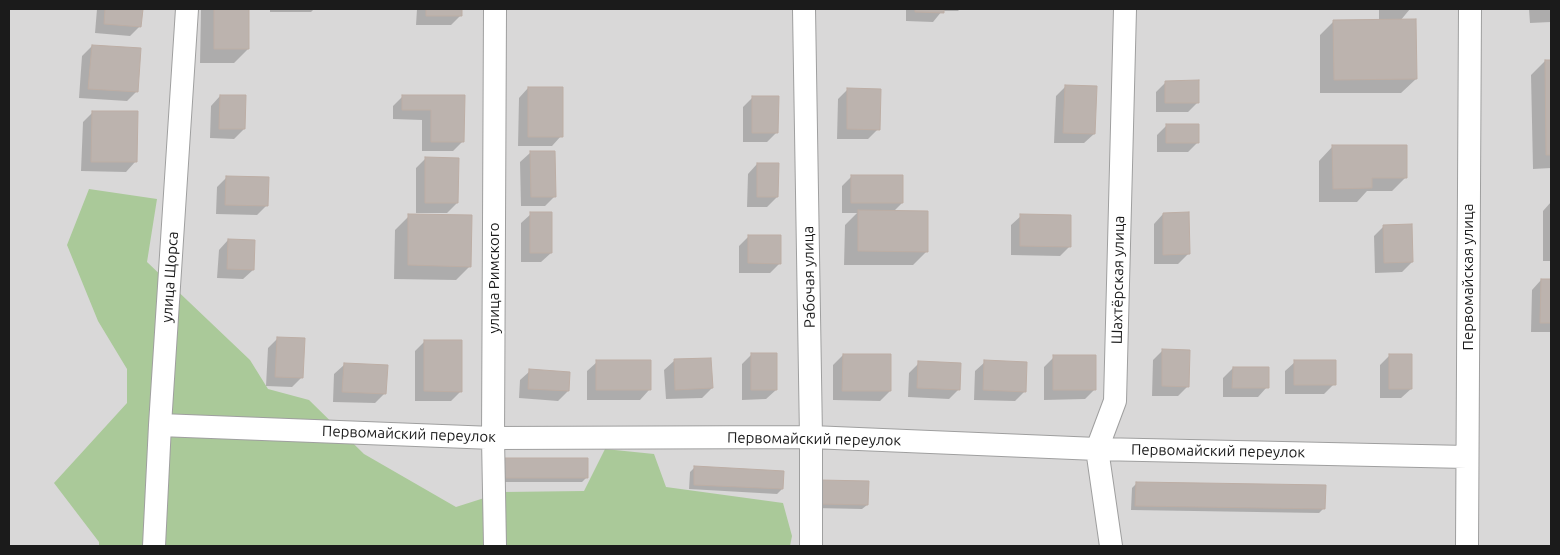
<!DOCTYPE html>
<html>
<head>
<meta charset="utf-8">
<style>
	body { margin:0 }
	#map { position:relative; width:1560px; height:555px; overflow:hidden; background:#ece8e1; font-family:Ubuntu,sans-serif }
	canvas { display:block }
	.frame { position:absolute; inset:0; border:10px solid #1b1b1b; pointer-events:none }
</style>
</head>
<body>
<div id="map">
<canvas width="1560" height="555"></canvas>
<div class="frame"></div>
</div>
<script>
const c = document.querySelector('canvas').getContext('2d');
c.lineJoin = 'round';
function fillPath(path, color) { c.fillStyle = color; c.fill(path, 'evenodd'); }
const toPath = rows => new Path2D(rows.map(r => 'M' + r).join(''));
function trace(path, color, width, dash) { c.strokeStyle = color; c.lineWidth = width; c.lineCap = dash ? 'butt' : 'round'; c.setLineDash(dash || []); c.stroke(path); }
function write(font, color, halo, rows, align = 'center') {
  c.font = font + ' Ubuntu,sans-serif'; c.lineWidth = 4.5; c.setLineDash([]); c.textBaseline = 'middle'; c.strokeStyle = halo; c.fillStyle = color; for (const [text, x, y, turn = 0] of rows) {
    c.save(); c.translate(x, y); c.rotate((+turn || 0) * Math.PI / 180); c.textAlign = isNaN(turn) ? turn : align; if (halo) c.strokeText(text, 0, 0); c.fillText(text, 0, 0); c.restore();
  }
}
fillPath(toPath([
	[9,9,1551,9,1551,546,9,546]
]), '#d9d8d8');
fillPath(toPath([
	[89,189,157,199,147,262,250,360,268,389,309,400,364,454,456,507,503,492,584,491,605,449,654,454,666,487,783,503,792,536,790,546,99,546,99,542,54,483,127,403,127,369,98,321,67,245]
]), '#aac999');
fillPath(toPath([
	[97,9,142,9,140,26,130,36,95,33],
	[201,9,248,9,248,49,234,63,200,63],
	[270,9,314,9,311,12,270,12],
	[417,9,461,9,461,15,451,25,416,25],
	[726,9,766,9,766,10],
	[906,9,960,9,958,11,942,11,933,22,906,21],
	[1299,9,1326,9,1299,10],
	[1379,9,1410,9,1400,21,1416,79,1401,93,1320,93,1320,35,1334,21,1379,21],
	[1529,9,1551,9,1551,22,1530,23],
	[92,46,137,91,127,101,79,98,82,56],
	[1545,61,1551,61,1551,168,1533,169,1531,75],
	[1166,82,1198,102,1188,112,1156,112,1156,92],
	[1066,86,1094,134,1084,143,1054,143,1056,96],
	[528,88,561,136,552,146,518,146,519,98],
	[848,89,878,129,868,139,837,139,838,99],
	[220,96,244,129,234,139,210,138,211,106],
	[403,96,464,96,463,141,453,151,422,151,422,120,393,119,393,106],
	[753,97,777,132,767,142,743,142,743,107],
	[93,112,135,162,126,172,81,171,83,122],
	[1167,125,1198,142,1188,152,1157,152,1157,135],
	[1333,146,1406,177,1392,191,1367,191,1357,202,1319,202,1319,161],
	[530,153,555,196,545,206,521,206,520,162],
	[426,158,457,203,447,213,416,213,416,168],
	[757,164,777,197,767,207,747,207,748,174],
	[852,176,902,203,893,212,927,251,913,265,844,265,845,225,857,213,842,213,842,186],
	[227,177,267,205,257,215,216,214,217,187],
	[1551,202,1551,261,1543,261,1543,211],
	[531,214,551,253,541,262,521,262,521,223],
	[1163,214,1188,254,1178,264,1154,264,1154,224],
	[409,216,470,266,456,280,394,279,395,230],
	[1021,216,1070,246,1060,256,1011,255,1011,225],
	[1384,226,1412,262,1402,272,1375,273,1374,236],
	[749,236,780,263,770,273,739,273,739,246],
	[228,240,253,270,243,279,217,278,219,250],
	[1541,280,1551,280,1551,332,1531,332,1532,290],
	[278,338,302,377,292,387,266,386,268,348],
	[425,341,461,391,451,401,415,401,415,351],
	[1163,350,1188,386,1178,396,1152,396,1153,360],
	[752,354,776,390,766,399,742,400,742,364],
	[843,355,890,391,880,401,833,400,833,365],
	[1390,355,1411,389,1401,398,1380,398,1380,365],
	[1054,357,1095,389,1085,399,1044,400,1044,367],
	[674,361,712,388,702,398,666,399,664,370],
	[597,362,649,390,640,400,587,400,587,371],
	[985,362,1025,391,1015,401,974,400,975,371],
	[1295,362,1334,384,1324,394,1285,394,1285,371],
	[919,363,959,389,949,399,908,397,909,373],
	[344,365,385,393,375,403,333,402,334,374],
	[1233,368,1267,387,1258,397,1223,397,1223,378],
	[530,371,568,391,558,401,519,398,520,380],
	[498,464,587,477,582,482,498,482],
	[695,467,782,489,777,494,689,489,690,472],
	[1136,484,1324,508,1319,513,1131,510,1132,488],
	[815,486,867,505,862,509,814,508]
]), '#0003');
const building = toPath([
	[105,9,143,9,141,27,104,24,105,9],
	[214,9,249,9,249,49,214,49,214,9],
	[426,9,462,9,462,16,426,16,426,9],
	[915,9,944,9,944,13,915,12,915,9],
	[1416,19,1417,79,1334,80,1333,20,1416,19],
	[92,45,141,48,138,92,88,89,92,45],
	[1545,60,1551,60,1551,155,1546,155,1545,60],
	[1199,80,1199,103,1165,103,1165,81,1199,80],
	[1065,85,1097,86,1095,134,1063,133,1065,85],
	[528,87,563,87,563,137,528,137,528,87],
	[847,88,881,89,880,130,847,129,847,88],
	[220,95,246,95,245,129,219,129,220,95],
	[402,95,465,95,464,142,431,142,431,110,402,110,402,95],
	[752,96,779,96,778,133,752,133,752,96],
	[92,111,138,111,137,162,91,162,92,111],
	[1166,124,1199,124,1199,143,1166,143,1166,124],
	[1332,145,1407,145,1407,178,1372,178,1372,188,1333,189,1332,145],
	[530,151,555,151,556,197,531,197,530,151],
	[425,157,459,158,458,203,425,203,425,157],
	[757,163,779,163,778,197,757,197,757,163],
	[851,175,903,175,903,203,851,203,851,175],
	[226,176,269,177,268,206,225,205,226,176],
	[858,210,928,211,928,252,858,251,858,210],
	[530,212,552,212,552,253,530,253,530,212],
	[1189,212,1190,254,1163,255,1163,213,1189,212],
	[408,214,472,215,471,267,408,265,408,214],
	[1020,214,1071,215,1071,247,1020,246,1020,214],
	[1412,224,1413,262,1384,263,1383,225,1412,224],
	[748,235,781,235,781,264,748,263,748,235],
	[228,239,255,240,254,270,227,269,228,239],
	[1541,279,1551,279,1551,323,1540,323,1541,279],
	[277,337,305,338,303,378,275,377,277,337],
	[424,340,462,340,462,392,424,391,424,340],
	[1162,349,1190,350,1189,387,1162,386,1162,349],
	[751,353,777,353,777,390,751,390,751,353],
	[843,354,891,354,891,391,842,391,843,354],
	[1389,354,1412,354,1412,389,1389,389,1389,354],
	[1053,355,1096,355,1096,390,1053,390,1053,355],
	[711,358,713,388,675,390,674,359,711,358],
	[596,360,651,360,651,390,596,390,596,360],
	[984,360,1027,362,1026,392,983,390,984,360],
	[1294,360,1336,360,1336,385,1294,385,1294,360],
	[918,361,961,363,960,390,917,388,918,361],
	[344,363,388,365,386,394,342,392,344,363],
	[1233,367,1269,367,1269,388,1232,388,1233,367],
	[529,369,570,372,569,391,528,389,529,369],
	[502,458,588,458,588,478,503,478,502,458],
	[694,466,784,471,783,489,694,485,694,466],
	[819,480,869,481,868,505,818,504,819,480],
	[1136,482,1326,485,1325,509,1135,506,1136,482]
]);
fillPath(building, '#bcb3ae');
trace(building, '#bdaea5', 1);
const street = toPath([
	[804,9,811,437,811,546],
	[160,425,493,438,811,437,1097,449,1467,457],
	[154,546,160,425,187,9],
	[495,546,493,438,495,9],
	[1111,546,1097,449,1115,401,1125,9],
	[1467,546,1470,9]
]);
trace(street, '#9f9f9f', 24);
trace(street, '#fff', 22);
write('15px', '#1b1b1b', '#fff', [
	["улица Щорса",170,277,-86],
	["Рабочая улица",809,277,-91],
	["Первомайская улица",1468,277,-90],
	["улица Римского",494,278,-90],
	["Шахтёрская улица",1118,280,-89],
	["Первомайский переулок",409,434,2],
	["Первомайский переулок",814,439,1],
	["Первомайский переулок",1218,451,1]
]);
</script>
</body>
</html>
